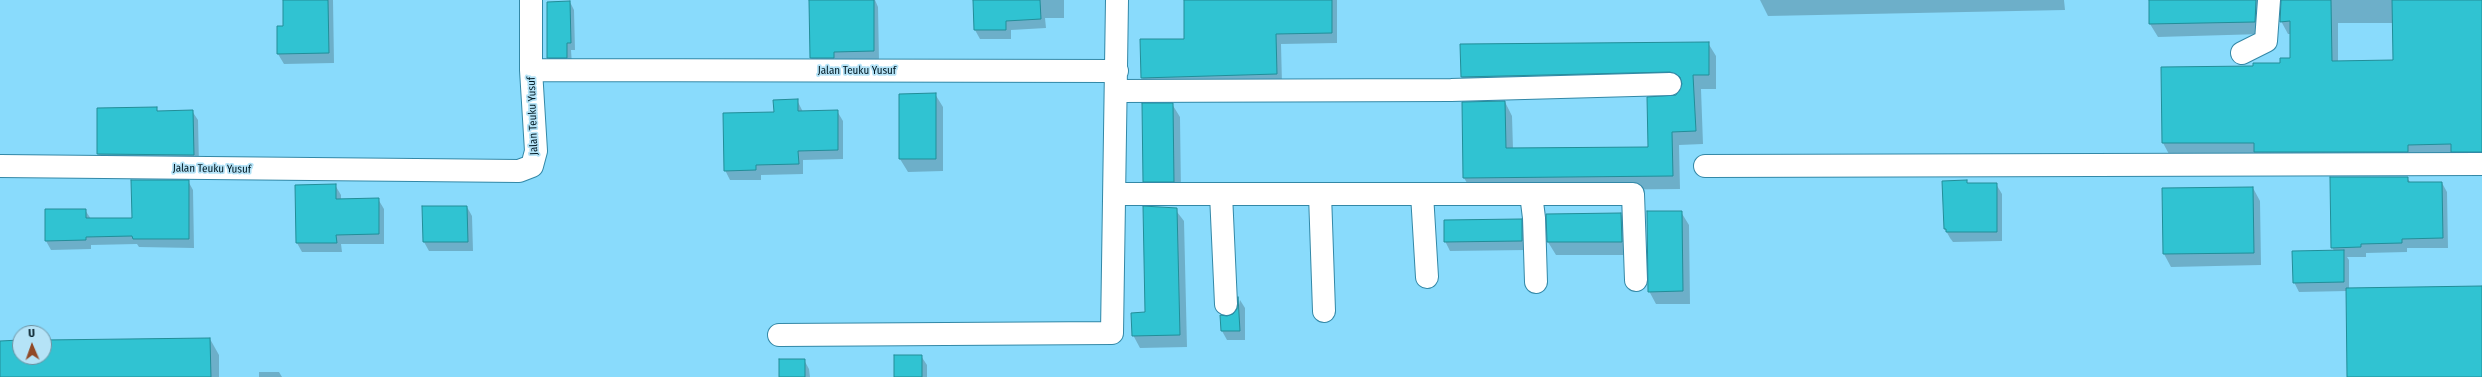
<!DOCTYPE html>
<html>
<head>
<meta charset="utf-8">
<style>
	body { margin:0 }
	#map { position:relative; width:2482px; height:377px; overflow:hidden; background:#89dbfc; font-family:"Fira Sans Condensed",sans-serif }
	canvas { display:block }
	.north { position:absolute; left:12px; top:325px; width:40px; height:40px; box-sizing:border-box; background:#b5e3f7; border:1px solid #6d92a2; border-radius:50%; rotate:358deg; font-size:11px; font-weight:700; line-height:16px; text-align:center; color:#011923 }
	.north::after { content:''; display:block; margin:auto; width:14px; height:18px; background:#914926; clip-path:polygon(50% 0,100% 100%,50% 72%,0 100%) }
</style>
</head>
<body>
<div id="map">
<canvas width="2482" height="377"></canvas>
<div class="north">U</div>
</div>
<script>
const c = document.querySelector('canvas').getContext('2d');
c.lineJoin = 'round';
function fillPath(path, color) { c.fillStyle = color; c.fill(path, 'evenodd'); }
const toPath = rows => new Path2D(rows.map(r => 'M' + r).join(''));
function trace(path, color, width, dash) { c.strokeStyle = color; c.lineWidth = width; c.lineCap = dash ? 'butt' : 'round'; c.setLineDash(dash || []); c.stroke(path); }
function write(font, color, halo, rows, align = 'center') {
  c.font = font + ' "Fira Sans Condensed",sans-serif'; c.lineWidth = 3.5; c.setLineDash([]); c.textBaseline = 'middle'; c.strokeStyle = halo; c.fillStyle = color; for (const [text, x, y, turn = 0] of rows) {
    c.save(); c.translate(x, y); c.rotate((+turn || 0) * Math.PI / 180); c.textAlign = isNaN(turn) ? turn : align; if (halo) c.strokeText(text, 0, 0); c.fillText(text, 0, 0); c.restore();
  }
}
fillPath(toPath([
	[284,0,333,0,334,63,284,64,278,54,278,27,284,27],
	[810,0,875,0,878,7,879,60,817,67,811,58],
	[974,0,1064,0,1064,18,1045,18,1046,28,1011,30,1011,39,980,39,975,30],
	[1185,0,1337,0,1337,43,1281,44,1282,84,1148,88,1142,78,1141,40,1185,40],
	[2064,0,2065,10,1768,16,1760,0],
	[2150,0,2482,0,2482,164,2170,156,2163,143,2162,68,2254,67,2281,64,2291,59,2291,34,2288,34,2281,21,2282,2,2271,1,2262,34,2158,37,2150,24],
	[2338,23,2393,23,2394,61,2338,62],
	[570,2,574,10,575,50,571,50,572,65,553,65,548,57],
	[1708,43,1716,56,1716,89,1701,89,1703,144,1679,145,1680,189,1472,191,1464,178,1505,102,1512,116,1513,149,1649,148,1682,87,1678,85,1469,91,1462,77],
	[935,94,943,107,943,171,908,172,900,159],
	[797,100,803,112,837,111,843,121,843,159,803,160,803,174,761,175,761,180,730,180,725,170,775,113],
	[1172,104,1180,117,1181,194,1151,194,1144,181],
	[156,108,158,112,192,111,198,120,199,165,104,164,98,154,98,109],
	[2407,178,2411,183,2442,183,2447,192,2448,248,2407,248,2407,252,2366,253,2366,257,2347,257,2349,260,2349,289,2482,287,2482,377,2348,377,2347,291,2299,292,2294,282,2334,251,2332,247],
	[188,181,193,190,194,248,139,247,137,244,91,245,91,249,51,250,46,241,85,210,91,219,133,219],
	[1966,181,1968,184,1996,184,2002,194,2002,241,1953,242,1950,238,1945,229],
	[335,185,341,195,341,200,378,199,384,209,384,244,341,244,342,252,302,252,297,243],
	[2253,188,2260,201,2261,265,2171,267,2164,254],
	[467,207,472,216,473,251,429,251,424,242],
	[1144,208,1174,208,1184,221,1187,347,1140,348,1133,335,1146,313],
	[1681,212,1689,225,1690,304,1656,304,1649,291],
	[1621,214,1628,227,1629,255,1556,255,1548,242,1547,215],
	[1521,220,1526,230,1527,250,1450,251,1445,241],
	[1240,300,1245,308,1245,340,1227,340,1222,331,1227,317,1234,315,1238,310],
	[210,339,219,355,219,377,0,377,0,342,20,341,20,357,44,357,44,341],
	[921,356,927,365,927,377,895,377],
	[804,360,809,369,810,377,780,377],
	[259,372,279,372,282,377,259,377]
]), '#0003');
const building = toPath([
	[283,0,328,0,329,53,277,54,277,26,283,26,283,0],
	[809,0,874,0,874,51,834,52,834,58,810,58,809,0],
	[973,0,1040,0,1041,19,1006,21,1006,30,974,30,973,0],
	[1184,0,1332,0,1332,33,1276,34,1277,74,1141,78,1140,39,1184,39,1184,0],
	[2149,0,2256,0,2255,22,2149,24,2149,0],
	[2281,0,2331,0,2332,61,2393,60,2392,0,2482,0,2482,152,2451,152,2451,144,2408,145,2408,152,2254,152,2254,143,2162,143,2161,67,2253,66,2253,63,2280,63,2280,58,2290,58,2290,21,2280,22,2281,0],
	[570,1,571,43,567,43,567,58,547,58,547,2,570,1],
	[1709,42,1709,75,1693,75,1696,131,1672,132,1673,176,1463,178,1462,102,1505,101,1506,148,1648,147,1647,97,1676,95,1682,84,1680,77,1670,72,1461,77,1460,44,1709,42],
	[936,93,936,159,899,159,899,94,936,93],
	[798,99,798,111,838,110,838,150,798,151,799,164,756,165,756,170,724,171,723,113,774,112,773,100,798,99],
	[1142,103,1173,103,1174,182,1143,182,1142,103],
	[157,107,157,111,193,110,194,155,97,154,97,108,157,107],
	[2330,177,2408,177,2408,182,2442,182,2443,238,2402,239,2402,243,2361,244,2361,247,2331,248,2330,177],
	[131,180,189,180,189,239,133,239,132,236,86,237,86,240,45,241,45,209,86,209,86,218,132,218,131,180],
	[1967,180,1967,183,1997,183,1997,232,1946,232,1946,229,1944,229,1942,181,1967,180],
	[336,184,336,199,379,198,379,234,336,235,337,243,296,243,295,185,336,184],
	[2253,187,2254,253,2163,254,2162,188,2253,187],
	[422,206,467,206,468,242,423,242,422,206],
	[1143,206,1177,208,1180,335,1132,336,1131,313,1145,312,1143,206],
	[1647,211,1682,211,1683,291,1648,292,1647,211],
	[1621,213,1622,242,1547,242,1546,214,1621,213],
	[1522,219,1522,241,1444,242,1444,220,1522,219],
	[2344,250,2344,282,2293,283,2292,251,2344,250],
	[2482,286,2482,377,2347,377,2346,288,2482,286],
	[1238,297,1240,331,1221,331,1220,315,1227,316,1233,314,1237,309,1238,297],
	[210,338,211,377,0,377,0,341,20,340,20,357,44,357,44,340,210,338],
	[894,355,922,355,922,377,894,377,894,355],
	[779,359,805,359,805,377,779,377,779,359]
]);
fillPath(building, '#30c3d2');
trace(building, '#228d98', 1);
const minor = toPath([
	[2242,53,2266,41,2269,0],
	[531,70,531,0],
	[1117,91,1451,90,1670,84],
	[0,166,519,171,532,166,536,151,531,70,1117,71],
	[1705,166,2482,164],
	[1115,194,1633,194,1636,280],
	[1221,194,1226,304],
	[1320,194,1324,311],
	[1422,194,1427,277],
	[1531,194,1534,218,1536,282],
	[779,335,1112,333,1117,0]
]);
trace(minor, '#3388a7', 24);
trace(minor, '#fff', 22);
write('11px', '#011923', '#b5e3f7', [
	["Jalan Teuku Yusuf",857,71],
	["Jalan Teuku Yusuf",533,116,-92],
	["Jalan Teuku Yusuf",212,169,1]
]);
</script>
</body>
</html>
